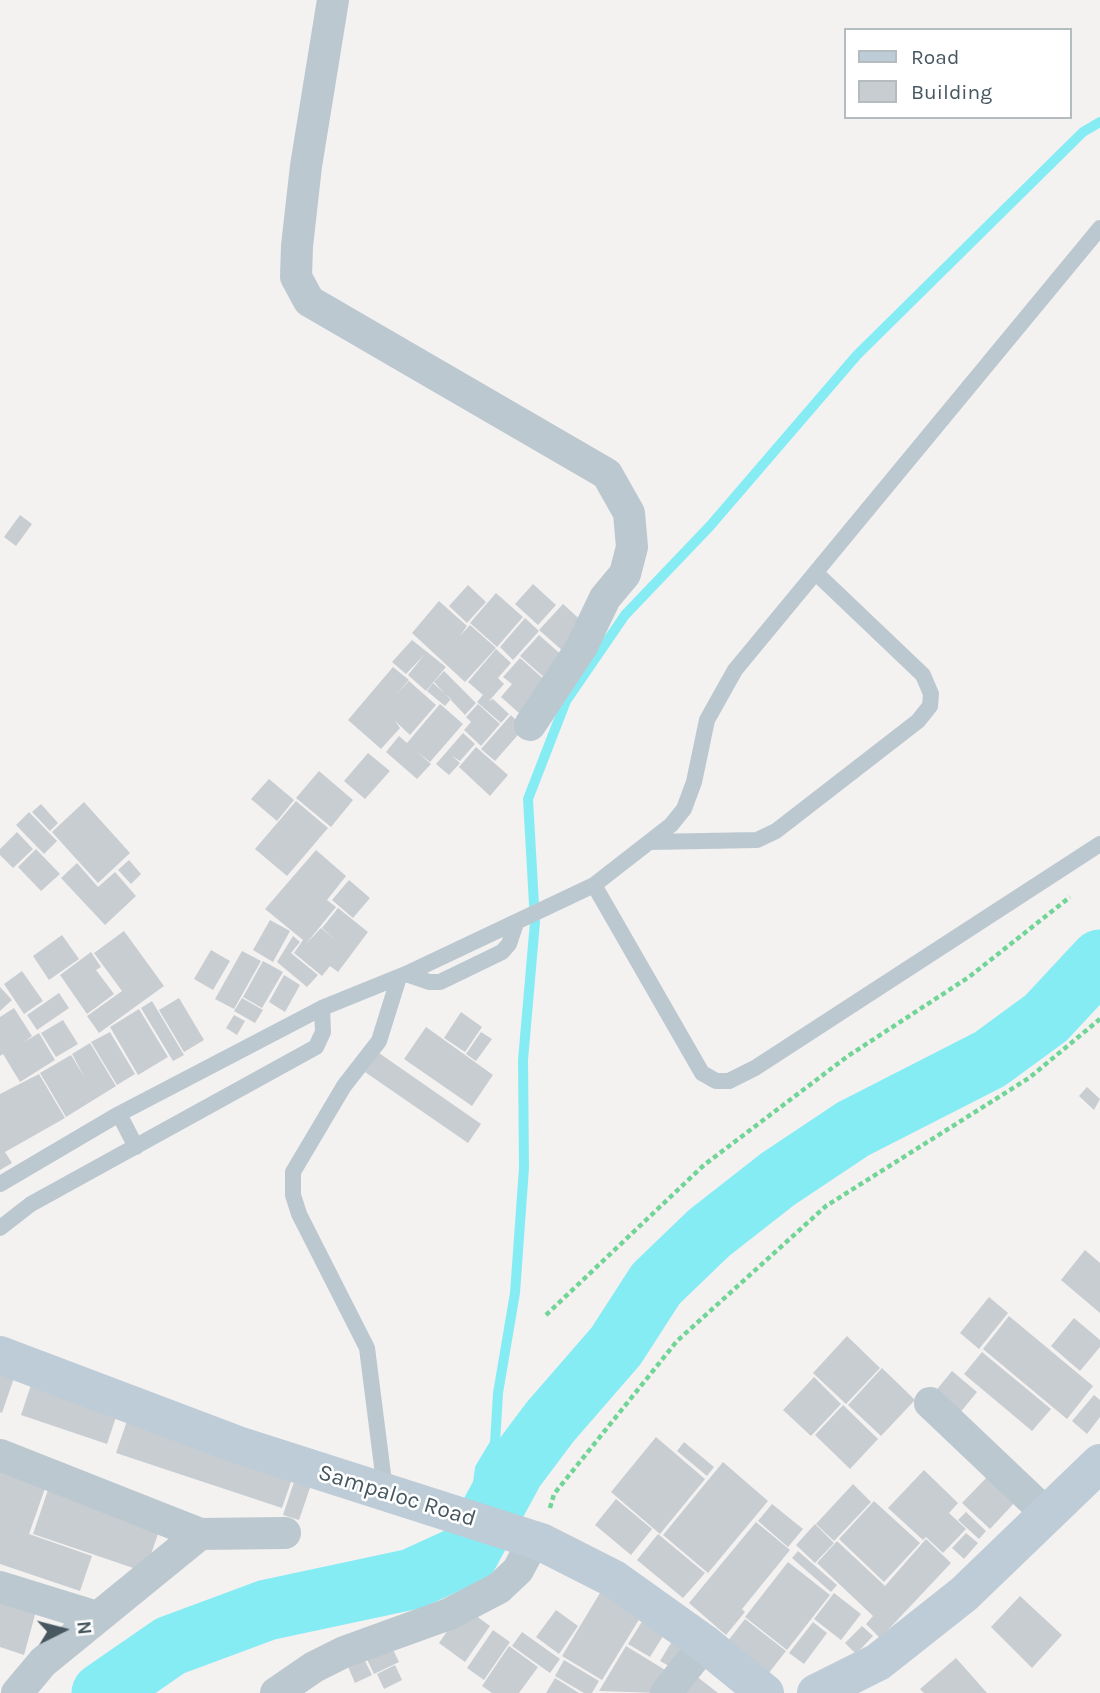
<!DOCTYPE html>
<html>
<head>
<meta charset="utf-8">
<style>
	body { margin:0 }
	#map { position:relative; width:1100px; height:1693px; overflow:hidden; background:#f4f1f1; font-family:Karla,sans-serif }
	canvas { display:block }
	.legend { position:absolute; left:844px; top:28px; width:228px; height:91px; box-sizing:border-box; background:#fff; border:2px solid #b5bcbf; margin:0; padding:9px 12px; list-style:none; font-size:21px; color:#475860 }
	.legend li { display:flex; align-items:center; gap:14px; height:35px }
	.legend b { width:35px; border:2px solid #b5bcbf }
	.north { position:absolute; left:28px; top:1595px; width:70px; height:70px; -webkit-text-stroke:5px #fff; paint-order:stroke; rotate:84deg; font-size:19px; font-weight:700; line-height:28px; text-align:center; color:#475860 }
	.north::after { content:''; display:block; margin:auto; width:24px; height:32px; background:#475860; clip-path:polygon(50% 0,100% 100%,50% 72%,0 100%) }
</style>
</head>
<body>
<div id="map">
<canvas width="1100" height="1693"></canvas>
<ul class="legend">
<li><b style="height:9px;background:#bdccd6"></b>Road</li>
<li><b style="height:19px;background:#c8cdd1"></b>Building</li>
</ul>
<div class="north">N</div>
</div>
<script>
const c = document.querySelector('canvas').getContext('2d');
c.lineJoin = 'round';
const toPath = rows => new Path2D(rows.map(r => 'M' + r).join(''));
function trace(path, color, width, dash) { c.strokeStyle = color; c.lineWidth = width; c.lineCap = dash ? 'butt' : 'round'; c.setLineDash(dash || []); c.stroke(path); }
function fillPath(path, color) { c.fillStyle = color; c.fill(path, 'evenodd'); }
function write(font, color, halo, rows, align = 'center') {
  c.font = font + ' Karla,sans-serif'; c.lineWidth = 5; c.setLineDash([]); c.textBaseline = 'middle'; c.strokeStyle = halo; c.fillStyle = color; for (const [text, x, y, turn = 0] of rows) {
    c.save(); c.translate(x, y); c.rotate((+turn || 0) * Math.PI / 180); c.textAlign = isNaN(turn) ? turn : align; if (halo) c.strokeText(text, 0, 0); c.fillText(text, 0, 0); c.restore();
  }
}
trace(toPath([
	[474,1512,480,1468,495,1443,498,1393,515,1293,524,1168,523,1060,535,922,528,799,566,701,625,615,710,526,857,355,1083,132,1100,122],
	[469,1553,472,1528]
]), '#86ecf4', 10);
trace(toPath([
	[102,1693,170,1646,267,1610,412,1579,469,1553,514,1470,550,1422,616,1346,656,1284,709,1233,778,1179,853,1129,990,1059,1046,1018,1100,960]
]), '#86ecf4', 61);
fillPath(toPath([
	[20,515,32,524,16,546,4,537],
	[533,584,556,605,538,625,515,604],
	[468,585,486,602,467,623,449,606],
	[496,593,523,617,497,647,470,623],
	[439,601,467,626,460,636,470,625,496,648,465,682,412,633],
	[563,604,586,625,563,651,539,630],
	[525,618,539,631,513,660,500,647],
	[539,635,565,658,546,679,520,656],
	[412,640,446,667,426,691,408,675,425,654,406,674,392,662],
	[496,649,511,663,498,678,504,684,489,701,493,699,509,714,501,723,477,702,483,695,468,682],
	[520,658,547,682,519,713,501,697,512,684,503,677],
	[393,667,409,680,395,696,409,681,436,705,410,735,395,721,400,728,381,749,348,720],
	[444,671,476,703,465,715,434,682],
	[433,683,451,699,445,706,427,691],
	[440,704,463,724,430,762,416,751,431,764,417,779,386,752,399,736,407,743],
	[478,704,500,724,481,746,464,730,471,722,466,717],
	[511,715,524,728,495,761,481,749],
	[463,733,475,744,460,761,452,756,460,763,449,775,436,764],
	[476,747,508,775,490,796,459,767],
	[368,753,390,771,365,799,344,781],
	[319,771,353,800,331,827,296,798],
	[269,779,294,800,277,821,251,799],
	[296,801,328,828,287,876,255,849],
	[84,802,130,853,98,883,52,832],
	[41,804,58,823,50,831,32,812],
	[29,812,57,841,44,854,16,825],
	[17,832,33,849,13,868,0,855,0,849],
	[36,849,60,874,41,891,18,867],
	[316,850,346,876,327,900,336,907,306,944,321,928,336,940,322,928,338,908,368,932,338,972,330,966,322,976,294,953,303,940,265,909],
	[129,860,141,874,131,884,118,870],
	[77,863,98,887,115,872,136,896,105,925,61,878],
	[349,880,370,898,353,918,332,900],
	[270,920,290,931,273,962,253,950],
	[124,931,164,986,99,1033,87,1016,122,991,94,953],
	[62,935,79,959,49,980,33,956],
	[293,936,300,942,291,953,318,975,307,987,277,962],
	[211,950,230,961,213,990,194,979],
	[242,951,261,961,234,1009,215,999],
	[91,952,101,967,96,970,114,994,87,1014,60,975],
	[263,961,283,972,262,1008,243,997],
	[22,971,43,1001,24,1014,4,984],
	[284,975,300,985,285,1012,269,1002],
	[0,987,12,1000,0,1011],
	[59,993,69,1008,37,1030,27,1015],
	[179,998,204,1040,184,1052,159,1010],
	[242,998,263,1010,255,1023,234,1011],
	[152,1001,184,1055,173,1061,141,1008],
	[14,1008,32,1036,24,1042,39,1033,55,1060,20,1082,3,1054,0,1056,0,1017],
	[139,1009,168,1057,138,1075,110,1027],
	[461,1012,482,1027,465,1052,444,1038],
	[234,1015,245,1021,237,1035,226,1028],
	[63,1020,78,1044,56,1057,41,1033],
	[426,1027,493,1075,472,1106,404,1059],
	[110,1032,135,1074,117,1085,91,1042],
	[481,1032,492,1039,476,1061,466,1054],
	[90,1043,116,1086,66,1117,40,1073,71,1055,85,1078,72,1054],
	[379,1053,481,1124,468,1143,365,1072],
	[39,1074,65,1118,5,1152,12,1163,0,1170,0,1094],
	[1087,1087,1100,1099,1094,1110,1079,1096],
	[1085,1250,1100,1263,1100,1313,1061,1280],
	[989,1297,1008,1313,979,1349,960,1333],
	[1009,1316,1093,1386,1067,1419,983,1349],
	[1074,1318,1100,1340,1100,1347,1080,1371,1051,1346],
	[847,1336,880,1368,846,1404,813,1373],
	[982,1352,1051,1409,1032,1431,964,1374],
	[882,1368,915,1400,881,1436,848,1405],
	[0,1370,15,1375,2,1413,0,1412],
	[952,1371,977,1392,959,1414,934,1393],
	[814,1377,841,1404,811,1436,783,1410],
	[32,1382,118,1411,107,1444,21,1415],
	[1094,1395,1100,1400,1100,1417,1087,1434,1072,1421],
	[843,1405,878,1439,850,1469,815,1435],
	[128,1418,294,1473,282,1508,116,1453],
	[656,1437,705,1479,660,1534,611,1492],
	[684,1442,714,1467,707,1476,677,1451],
	[0,1460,49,1477,29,1534,92,1556,80,1591,0,1564],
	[723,1462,768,1501,708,1573,663,1535],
	[924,1470,958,1503,949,1513,966,1529,943,1553,926,1537,923,1540,888,1508],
	[990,1474,1017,1500,990,1529,962,1503],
	[296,1476,312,1482,299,1520,283,1515],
	[50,1484,162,1522,145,1572,33,1534],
	[853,1484,871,1502,834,1541,816,1524],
	[616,1499,652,1529,631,1555,595,1525],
	[874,1501,920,1543,884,1582,839,1539],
	[772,1504,803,1529,788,1547,758,1521],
	[966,1512,986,1531,979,1539,958,1520],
	[756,1522,790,1550,742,1609,745,1612,726,1635,689,1603],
	[815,1524,834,1543,815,1563,796,1545],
	[966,1533,978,1543,964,1559,952,1548],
	[658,1534,705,1573,683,1598,637,1560],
	[926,1539,951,1563,887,1631,884,1642,866,1624,873,1616,817,1563,837,1541,885,1586],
	[798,1551,837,1585,831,1592,792,1558],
	[788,1562,830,1595,787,1650,745,1617],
	[603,1588,643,1613,602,1680,562,1656],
	[0,1593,38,1604,24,1655,0,1647],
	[834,1593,861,1614,841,1640,814,1619],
	[1020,1596,1062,1635,1032,1668,991,1627],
	[464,1607,490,1626,465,1662,439,1643],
	[556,1610,578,1626,559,1654,536,1637],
	[745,1619,786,1651,768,1674,727,1642],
	[643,1620,665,1633,650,1657,628,1644],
	[813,1622,827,1633,804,1664,789,1653],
	[862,1626,873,1636,856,1654,845,1643],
	[493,1630,510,1642,484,1680,467,1668],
	[522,1632,560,1659,550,1673,512,1646],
	[389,1641,399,1662,374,1674,364,1653],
	[671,1643,686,1652,676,1670,660,1661],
	[509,1646,538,1667,519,1693,492,1693,482,1686],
	[626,1646,670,1673,658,1693,599,1691],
	[362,1655,372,1675,355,1683,346,1662],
	[956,1658,987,1693,924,1693,920,1689],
	[564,1660,599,1681,592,1693,584,1693,555,1676],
	[395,1665,402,1680,384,1689,377,1674],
	[691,1672,718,1693,675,1693],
	[555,1678,579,1693,546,1693]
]), '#c8cdd1');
trace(toPath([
	[546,1315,704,1165,848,1056,969,977,1070,897],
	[550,1508,554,1494,677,1341,826,1206,1029,1078,1100,1019]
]), '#71d597', 4.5, [5, 3.5]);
trace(toPath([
	[649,842,757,840,776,831,918,721,930,706,931,694,923,675,816,573],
	[594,885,671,825,684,809,694,782,707,720,735,670,1100,228],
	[406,974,429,982,440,982,502,952,509,944,516,923],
	[119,1114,136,1147],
	[0,1184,119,1114,322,1008,406,974,594,885,702,1073,716,1081,729,1081,755,1068,1100,844],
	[0,1228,31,1204,316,1047,323,1032,322,1008],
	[385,1490,367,1348,299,1214,293,1195,293,1172,344,1086,379,1041,399,977]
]), '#bbc8cf', 16);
trace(toPath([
	[333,0,306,166,297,246,296,277,309,301,607,474,629,513,632,547,625,574,605,598,581,648,530,725],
	[930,1403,1049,1516],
	[0,1455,200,1534,285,1533],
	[0,1587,97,1617],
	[17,1693,43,1662,200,1534],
	[276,1693,314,1667,344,1652,449,1614,499,1588,518,1570,534,1540],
	[666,1693,705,1644]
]), '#bbc8cf', 32);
trace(toPath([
	[0,1355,238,1445,541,1542,614,1579,705,1644,765,1693],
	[816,1693,878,1662,964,1594,1100,1463]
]), '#bdccd6', 38);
write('23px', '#475860', '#fff', [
	["Sampaloc Road",397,1496,17]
]);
</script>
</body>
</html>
